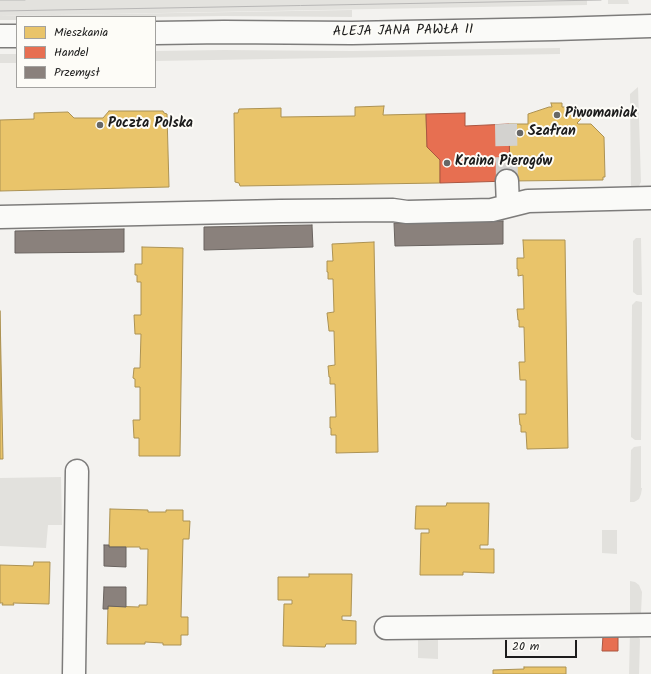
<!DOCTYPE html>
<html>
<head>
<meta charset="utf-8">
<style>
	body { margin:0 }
	#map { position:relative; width:651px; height:674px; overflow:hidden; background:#f3f2ef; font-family:Kalam,sans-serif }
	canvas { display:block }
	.legend { position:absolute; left:16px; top:16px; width:140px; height:72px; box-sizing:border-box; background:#fdfcf7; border:1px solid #a3a29f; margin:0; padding:5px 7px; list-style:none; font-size:12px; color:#1c1c1c }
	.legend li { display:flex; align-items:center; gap:8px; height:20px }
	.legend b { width:20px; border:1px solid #a3a29f }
	.scale { position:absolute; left:505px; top:640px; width:72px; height:18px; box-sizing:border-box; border:2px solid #1c1c1c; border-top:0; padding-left:5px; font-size:12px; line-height:14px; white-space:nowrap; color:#1c1c1c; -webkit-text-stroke:3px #fdfcf7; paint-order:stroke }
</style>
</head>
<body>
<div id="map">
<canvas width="651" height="674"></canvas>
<ul class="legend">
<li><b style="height:11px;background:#e9c46a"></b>Mieszkania</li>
<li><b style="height:11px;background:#e76f51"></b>Handel</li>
<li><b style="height:11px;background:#8a817c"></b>Przemysł</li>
</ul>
<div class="scale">20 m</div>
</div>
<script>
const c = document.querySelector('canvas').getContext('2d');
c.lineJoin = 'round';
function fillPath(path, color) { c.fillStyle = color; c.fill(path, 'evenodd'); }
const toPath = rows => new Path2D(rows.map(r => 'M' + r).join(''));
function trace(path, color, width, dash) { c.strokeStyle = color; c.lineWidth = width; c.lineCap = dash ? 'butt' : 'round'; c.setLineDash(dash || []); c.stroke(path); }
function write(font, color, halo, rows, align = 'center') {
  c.font = font + ' Kalam,sans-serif'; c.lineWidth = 4; c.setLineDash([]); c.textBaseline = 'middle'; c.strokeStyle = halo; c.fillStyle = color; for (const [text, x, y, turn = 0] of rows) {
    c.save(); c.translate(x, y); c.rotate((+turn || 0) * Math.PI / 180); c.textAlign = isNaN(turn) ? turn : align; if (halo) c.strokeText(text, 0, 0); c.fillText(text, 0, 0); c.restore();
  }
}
fillPath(toPath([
	[0,0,587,0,587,5,0,16],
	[608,0,628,0,629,4,608,4]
]), '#e3e2de');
fillPath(toPath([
	[352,10,352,17,224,16,155,17,17,17,17,20,0,20,0,16],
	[560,48,560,54,155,61,155,51,224,50,352,51],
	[0,54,17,54,17,63,0,63],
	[638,87,641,182,638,188,631,189,630,94],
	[636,238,641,238,642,295,637,295,633,292,633,241],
	[636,301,642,302,641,440,635,440,631,437,632,305],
	[641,446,641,488,642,488,641,494,639,499,636,501,634,502,630,502,631,450,634,447],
	[61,477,62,525,48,525,46,548,0,546,0,478],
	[602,530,617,530,617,554,602,553],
	[630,581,635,582,639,585,642,592,641,613,639,616,630,620],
	[630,632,637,635,640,639,639,674,629,674],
	[418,638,438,639,438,659,418,658]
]), '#e2e1dd');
const homes = toPath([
	[551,103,562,103,562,107,566,107,567,113,571,109,581,119,577,123,578,124,591,124,604,137,605,177,603,177,603,180,510,181,509,124,528,124,528,114,549,107,552,107,551,103],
	[384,106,383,115,426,114,427,147,440,160,440,183,240,186,239,183,235,182,234,113,238,113,239,109,281,108,281,117,355,116,355,107,384,106],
	[109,111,163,111,164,113,167,114,169,187,0,191,0,120,34,119,34,113,68,112,74,118,103,118,109,111],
	[523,240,565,240,568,448,527,449,526,432,521,432,521,425,520,425,519,414,526,414,526,380,520,380,519,362,525,362,524,327,519,327,519,320,518,320,517,309,524,309,523,275,518,276,518,269,517,269,517,258,524,258,523,240],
	[374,242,378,452,336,453,336,435,331,435,331,428,330,428,330,417,336,417,335,384,330,384,330,377,329,377,328,366,335,365,334,331,329,331,327,313,334,312,333,279,328,279,328,272,327,272,327,261,333,261,332,244,374,242],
	[142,247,183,248,180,456,139,456,139,438,134,438,133,420,140,420,140,387,135,387,135,379,133,378,134,368,140,368,141,334,135,334,134,315,141,315,141,282,137,282,137,275,135,275,135,264,142,264,142,247],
	[0,311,3,459,0,459,0,311],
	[447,503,489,503,488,545,480,545,480,549,494,549,494,573,463,572,463,575,420,575,421,533,429,533,429,529,415,529,416,506,446,506,447,503],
	[110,509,148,510,148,512,166,512,166,510,183,510,183,521,190,521,189,539,183,539,181,617,188,617,188,635,181,635,181,645,163,645,163,643,145,642,145,644,107,644,108,606,139,607,139,605,147,605,148,549,140,549,140,547,109,547,110,509],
	[34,562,50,562,49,604,13,603,14,605,2,605,3,603,0,603,0,565,33,566,34,562],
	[309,574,352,574,351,616,342,616,342,620,356,621,356,644,326,644,325,647,283,646,284,604,292,604,292,600,278,600,278,577,309,577,309,574],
	[524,667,566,667,566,674,493,674,493,670,524,669,524,667]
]);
fillPath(homes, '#e9c46a');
trace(homes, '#ac9253', 1);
const shops = toPath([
	[465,113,465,126,509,124,510,181,440,183,440,160,427,147,426,114,465,113],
	[603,636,618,636,618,651,602,651,603,636]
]);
fillPath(shops, '#e76f51');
trace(shops, '#aa5641', 1);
const industry = toPath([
	[503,221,503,244,395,246,394,223,503,221],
	[312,225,313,247,204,250,204,227,312,225],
	[124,229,124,252,15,253,15,231,124,229],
	[104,545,109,545,109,547,126,547,126,567,104,566,104,545],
	[104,587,126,587,126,607,108,606,108,609,103,609,104,587]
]);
fillPath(industry, '#8a817c');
trace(industry, '#69635f', 1);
trace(toPath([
	[506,124,507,181]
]), '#d3d2cf', 22, [22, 11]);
const minor = toPath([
	[507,181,508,206],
	[0,217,280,211,393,210,407,212,492,210,528,201,651,198],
	[386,628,651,625],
	[74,674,77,471]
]);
const major = toPath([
	[155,33,224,32,352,33,555,29,651,26],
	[0,36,17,36]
]);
trace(minor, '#7d7c7b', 25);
trace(major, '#7d7c7b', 25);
trace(minor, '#fafaf8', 22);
trace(major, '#fafaf8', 22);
trace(toPath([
	[0,0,25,0],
	[0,11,601,0]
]), '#b8b7b6', 1);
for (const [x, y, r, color] of [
	[557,115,4,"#676766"],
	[100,125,4,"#676766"],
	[520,133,4,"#676766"],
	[447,163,4,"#676766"]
]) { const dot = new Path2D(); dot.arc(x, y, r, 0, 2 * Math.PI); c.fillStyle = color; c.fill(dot); trace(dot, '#fdfcf7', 1.5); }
write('14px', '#1c1c1c', '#fdfcf7', [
	["ALEJA JANA PAWŁA II",403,32,-1]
]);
write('bold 14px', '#1c1c1c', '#fdfcf7', [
	["Piwomaniak",565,115],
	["Poczta Polska",108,125],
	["Szafran",528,133],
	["Kraina Pierogów",455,163]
], 'left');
</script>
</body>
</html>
